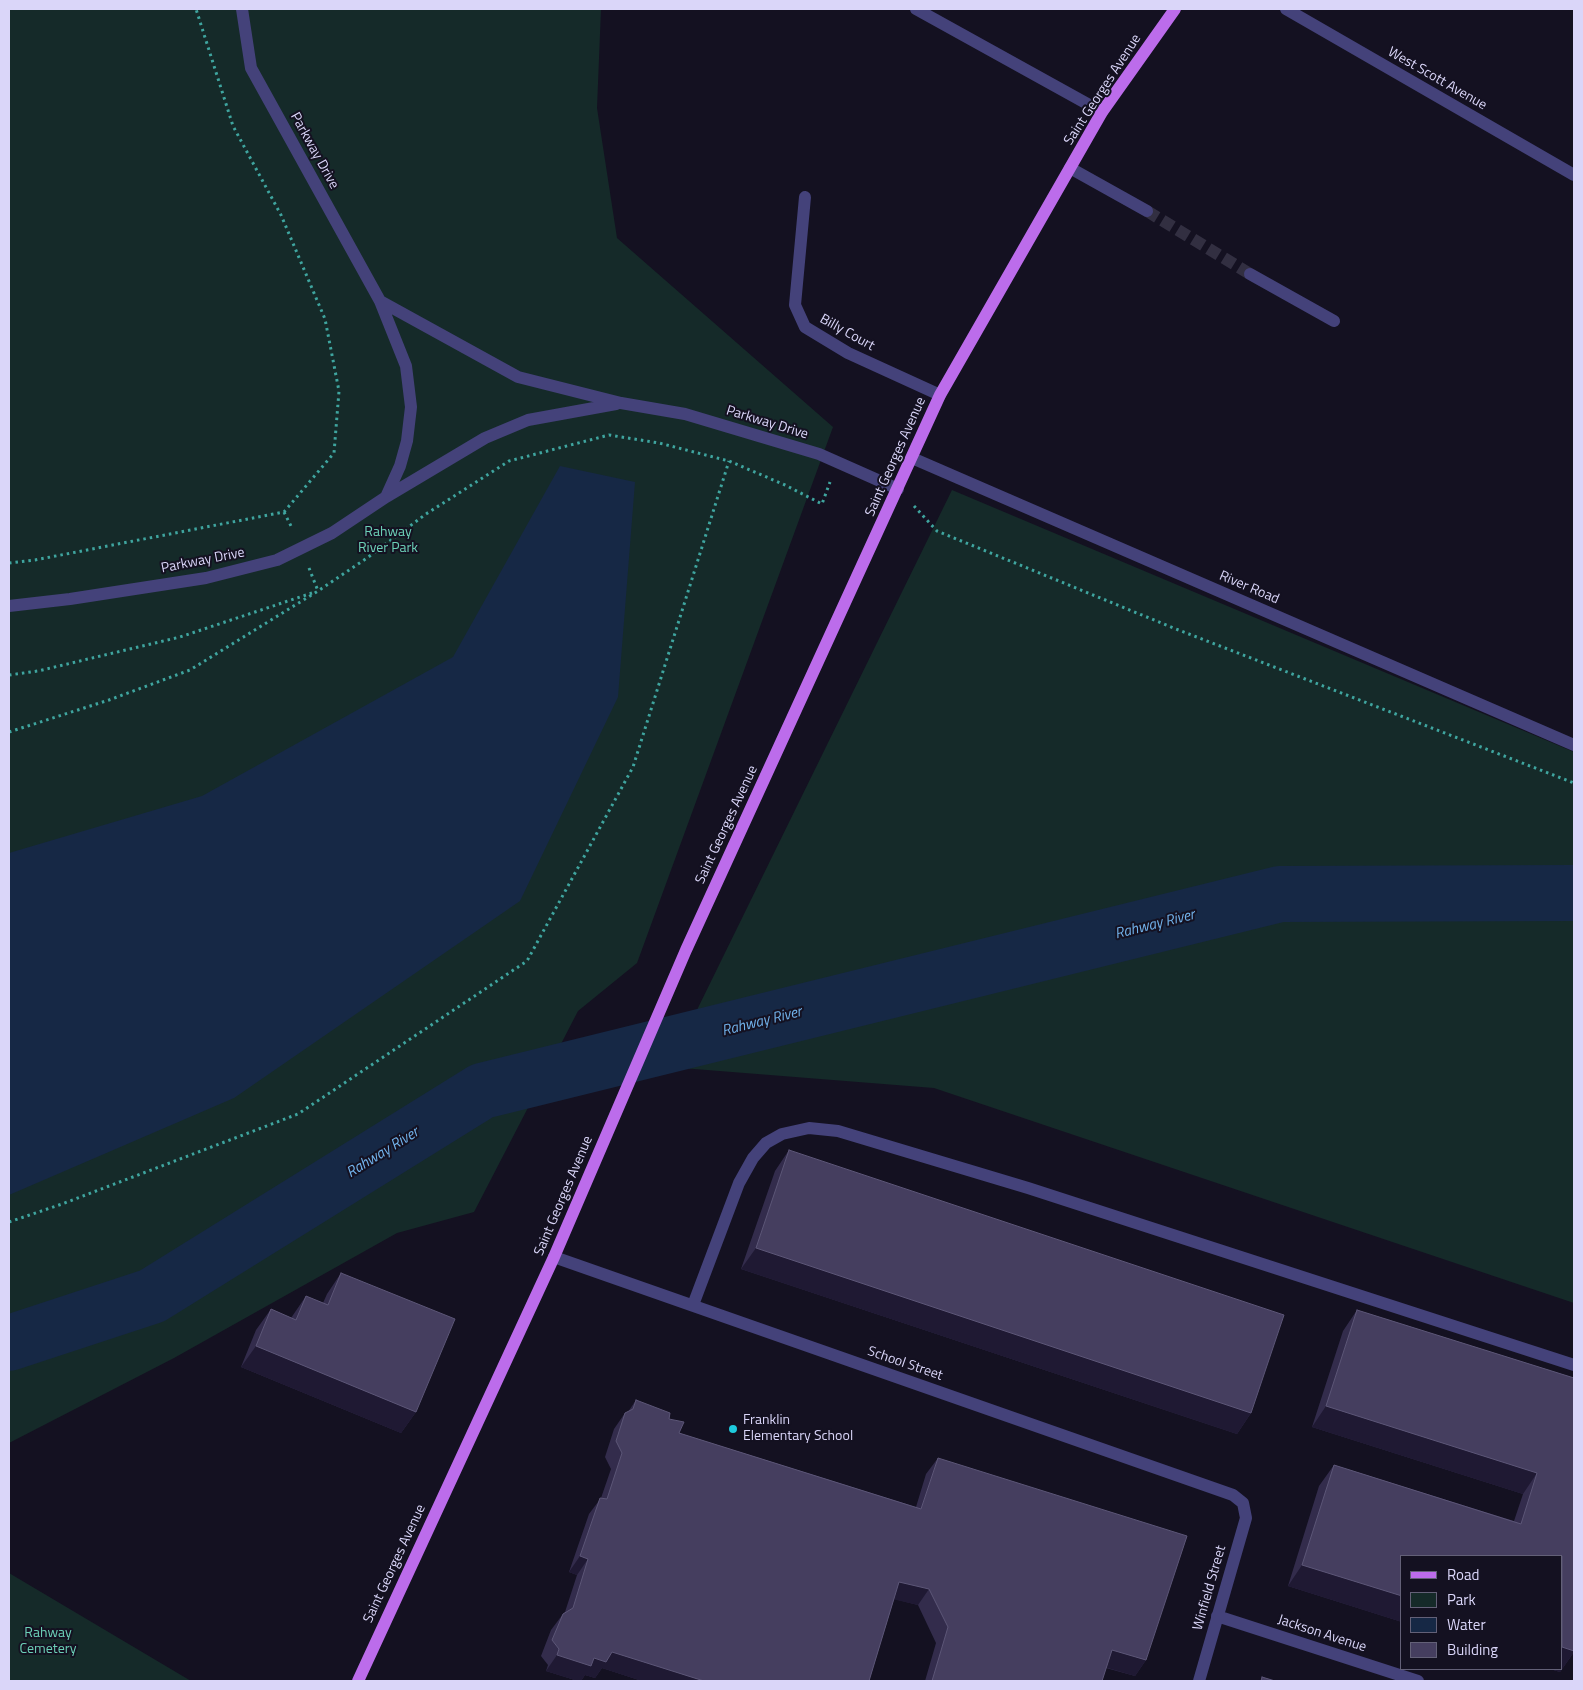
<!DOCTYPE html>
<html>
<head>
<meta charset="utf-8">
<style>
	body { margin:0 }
	#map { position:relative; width:1583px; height:1690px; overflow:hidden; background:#141121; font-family:"Titillium Web",sans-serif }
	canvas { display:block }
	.frame { position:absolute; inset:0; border:10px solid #dad6f9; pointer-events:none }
	.legend { position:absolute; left:1400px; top:1555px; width:162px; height:115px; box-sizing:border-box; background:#141121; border:1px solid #636077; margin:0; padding:6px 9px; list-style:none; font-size:15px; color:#dad6f9 }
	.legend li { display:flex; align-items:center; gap:10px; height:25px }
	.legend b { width:25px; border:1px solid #636077 }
</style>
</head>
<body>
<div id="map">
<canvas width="1583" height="1690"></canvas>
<div class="frame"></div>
<ul class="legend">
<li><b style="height:6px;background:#bc6ceb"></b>Road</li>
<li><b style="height:14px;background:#152a29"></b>Park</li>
<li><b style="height:14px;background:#162845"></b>Water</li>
<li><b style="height:14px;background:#453e5f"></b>Building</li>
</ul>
</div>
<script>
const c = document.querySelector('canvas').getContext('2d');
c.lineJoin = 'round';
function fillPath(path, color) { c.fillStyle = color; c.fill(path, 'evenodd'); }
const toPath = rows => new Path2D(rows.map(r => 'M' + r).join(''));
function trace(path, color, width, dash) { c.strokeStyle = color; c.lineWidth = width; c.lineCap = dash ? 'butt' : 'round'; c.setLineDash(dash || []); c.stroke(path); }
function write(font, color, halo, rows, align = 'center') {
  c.font = font + ' "Titillium Web",sans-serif'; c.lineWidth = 4; c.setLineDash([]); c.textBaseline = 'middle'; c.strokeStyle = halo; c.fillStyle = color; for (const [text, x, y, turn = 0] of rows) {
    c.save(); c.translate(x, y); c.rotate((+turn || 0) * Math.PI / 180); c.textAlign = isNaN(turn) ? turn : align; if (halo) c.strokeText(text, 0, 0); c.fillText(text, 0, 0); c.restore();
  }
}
fillPath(toPath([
	[9,9,601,9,597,108,617,238,833,427,637,963,578,1011,474,1212,397,1233,174,1358,9,1443],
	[952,490,1574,752,1574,1303,934,1088,669,1067],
	[9,1573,191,1681,9,1681]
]), '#152a29');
fillPath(toPath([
	[560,466,635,482,618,697,520,901,234,1098,9,1195,9,853,202,796,453,657]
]), '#162845');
trace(toPath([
	[9,1343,152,1296,482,1091,1280,894,1574,893]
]), '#162845', 56);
trace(toPath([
	[1147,211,1250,274]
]), '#322f41', 12, [12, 6]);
trace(toPath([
	[914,506,937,531,1176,629,1574,783],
	[284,512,292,528],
	[9,563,35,560,284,512,334,453,339,391,325,319,281,215,233,126,196,9],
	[309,568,318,591],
	[9,675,38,671,180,637,312,593],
	[9,732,109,700,190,670,318,591,367,558,426,514,509,461,609,435,659,443,729,461,785,485,822,504,830,482],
	[9,1222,62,1204,298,1114,527,961,633,767,729,461]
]), '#3fa59f', 3, [2.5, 4]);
trace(toPath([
	[242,9,251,68,380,301,518,377,621,403,685,414,819,454,898,489],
	[916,9,1102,112],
	[1286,9,1574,175],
	[1070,168,1147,211],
	[805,197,795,305,805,327,848,353,940,395],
	[1250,274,1334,321],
	[380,301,406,366,411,407,407,441,400,466,386,497],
	[912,458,1574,745],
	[9,606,70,599,206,578,277,560,332,533,386,497,485,438,528,420,616,404],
	[554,1257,1233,1495,1243,1503,1246,1518,1199,1681],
	[693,1305,739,1183,753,1158,766,1143,782,1134,809,1128,838,1131,1028,1188,1574,1365],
	[1217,1616,1418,1681]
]), '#44427a', 12);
trace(toPath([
	[358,1681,554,1257,686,950,940,395,1102,112,1175,9]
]), '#bc6ceb', 12);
fillPath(toPath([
	[789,1150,1251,1413,1237,1434,741,1269,775,1171],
	[341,1273,416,1412,401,1433,241,1367,256,1330,271,1309,291,1318,306,1296,323,1303,327,1294],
	[1357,1310,1574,1378,1574,1652,1560,1672,1550,1669,1562,1669,1562,1556,1402,1556,1402,1622,1288,1586,1319,1486,1334,1465,1514,1521,1523,1494,1312,1427,1343,1331],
	[636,1400,669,1419,679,1433,916,1507,926,1474,938,1458,1146,1660,1135,1676,1106,1668,1102,1681,925,1681,936,1643,918,1605,894,1599,869,1681,642,1681,602,1668,595,1678,585,1675,581,1681,578,1681,546,1671,548,1665,541,1656,551,1630,563,1614,565,1612,577,1575,569,1572,589,1514,601,1498,611,1469,605,1457,614,1429,625,1413,628,1412]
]), '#332c4c');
fillPath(toPath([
	[756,1248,1251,1413,1237,1434,741,1269],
	[256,1346,416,1412,401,1433,241,1367],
	[1326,1406,1537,1473,1523,1494,1312,1427],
	[580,1556,588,1559,577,1575,569,1572],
	[1302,1565,1402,1596,1402,1622,1288,1586],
	[899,1582,929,1589,918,1605,888,1598],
	[1562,1647,1574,1651,1574,1652,1560,1672,1550,1669,1562,1669],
	[1112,1650,1146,1660,1135,1676,1101,1666],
	[612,1652,704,1681,642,1681,602,1668,595,1678,585,1675,581,1681,578,1681,546,1671,557,1655,594,1658]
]), '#1f1933');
const building = toPath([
	[789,1150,1284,1315,1251,1413,756,1248,789,1150],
	[341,1273,455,1319,416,1412,256,1346,271,1309,296,1320,306,1296,328,1305,341,1273],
	[1357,1310,1574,1378,1574,1651,1562,1647,1562,1556,1402,1556,1402,1596,1302,1565,1334,1465,1521,1524,1537,1473,1326,1406,1357,1310],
	[636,1400,670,1413,669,1419,684,1422,679,1433,921,1509,938,1458,1187,1536,1146,1660,1112,1650,1102,1681,932,1681,948,1627,929,1589,899,1582,869,1681,704,1681,612,1652,606,1662,594,1658,591,1666,557,1655,559,1649,552,1640,563,1614,573,1608,588,1559,580,1556,600,1498,607,1499,622,1453,616,1441,625,1413,633,1409,636,1400],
	[1262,1677,1275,1681,1261,1681,1262,1677]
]);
fillPath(building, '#453e5f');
trace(building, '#5c5677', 1);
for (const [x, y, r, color] of [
	[733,1429,5,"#1ecadd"]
]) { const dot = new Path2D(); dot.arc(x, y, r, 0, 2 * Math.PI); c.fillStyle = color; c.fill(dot); trace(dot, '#141121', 2); }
write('14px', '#dad6f9', '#141121', [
	["West Scott Avenue",1437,79,30],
	["Saint Georges Avenue",1103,90,-57],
	["Parkway Drive",314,151,61],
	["Billy Court",847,333,29],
	["Parkway Drive",767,423,17],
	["Saint Georges Avenue",896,457,-66],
	["Parkway Drive",203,561,-11],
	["River Road",1249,588,23],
	["Saint Georges Avenue",727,825,-65],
	["Saint Georges Avenue",564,1196,-67],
	["School Street",905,1364,19],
	["Saint Georges Avenue",395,1564,-65],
	["Winfield Street",1210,1588,-74],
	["Jackson Avenue",1322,1634,18]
]);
write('14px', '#6cd0b7', '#141121', [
	["Rahway",388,533],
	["River Park",388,549],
	["Rahway",48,1634],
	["Cemetery",48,1650]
]);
write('14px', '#dad6f9', '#141121', [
	["Franklin",743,1421],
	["Elementary School",743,1437]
], 'left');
write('italic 15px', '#72b3ec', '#141121', [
	["Rahway River",1155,925,-14],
	["Rahway River",762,1022,-14],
	["Rahway River",383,1153,-32]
]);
</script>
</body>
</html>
